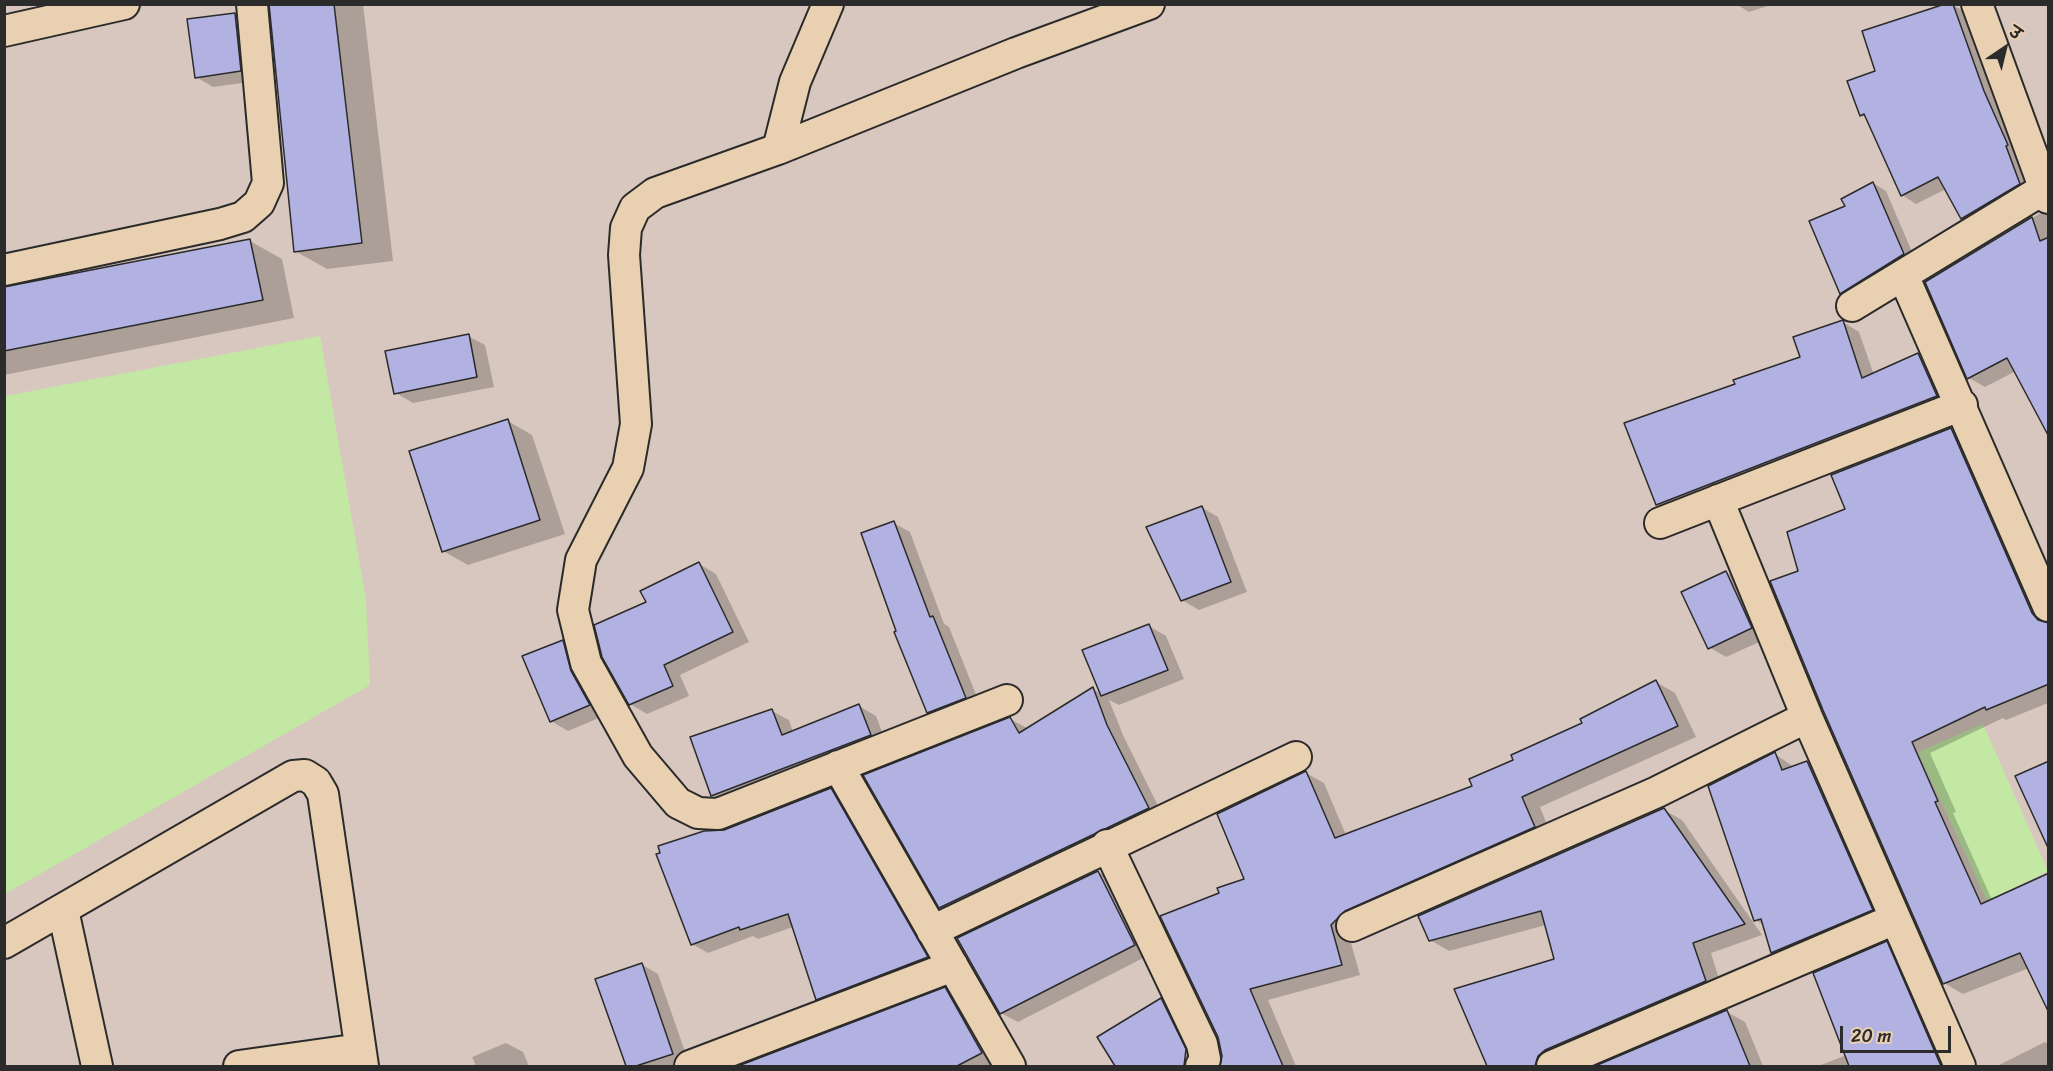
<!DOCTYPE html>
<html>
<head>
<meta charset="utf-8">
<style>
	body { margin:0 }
	#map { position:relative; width:2053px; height:1071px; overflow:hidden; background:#d8c7bf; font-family:Sriracha,"Playpen Sans Deva",sans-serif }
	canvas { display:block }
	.frame { position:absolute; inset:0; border:6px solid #2b2b2b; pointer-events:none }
	.north { position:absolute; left:1975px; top:18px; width:60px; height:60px; -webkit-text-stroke:4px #e8d0b0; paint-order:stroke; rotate:35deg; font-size:16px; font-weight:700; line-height:24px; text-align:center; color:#2b2b2b }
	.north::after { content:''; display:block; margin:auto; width:21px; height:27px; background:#2b2b2b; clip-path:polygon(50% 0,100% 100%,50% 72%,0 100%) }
	.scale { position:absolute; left:1840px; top:1026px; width:111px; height:27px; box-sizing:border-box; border:3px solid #2b2b2b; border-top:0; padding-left:8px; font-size:18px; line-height:21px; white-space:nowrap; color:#2b2b2b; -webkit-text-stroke:4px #e8d0b0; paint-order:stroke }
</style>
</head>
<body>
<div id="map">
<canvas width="2053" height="1071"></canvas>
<div class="frame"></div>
<div class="north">उ</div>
<div class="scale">20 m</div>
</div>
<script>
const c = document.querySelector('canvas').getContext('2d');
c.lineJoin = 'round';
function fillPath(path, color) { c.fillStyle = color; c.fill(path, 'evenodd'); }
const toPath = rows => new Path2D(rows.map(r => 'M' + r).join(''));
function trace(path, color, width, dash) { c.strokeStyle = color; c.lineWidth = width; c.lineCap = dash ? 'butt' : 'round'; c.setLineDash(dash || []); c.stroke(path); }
fillPath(toPath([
	[320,336,366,600,370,685,5,894,5,396],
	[1983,724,2048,871,1987,901,1918,752]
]), '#c2e8a3');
fillPath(toPath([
	[271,4,363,4,393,261,327,269,295,251],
	[1736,4,1774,4,1749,12],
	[1949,4,1967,12,2033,192,1977,227,1962,218,1946,189,1916,204,1902,195,1867,118,1861,115,1877,72],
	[235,14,252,24,257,81,213,87,196,77,189,20],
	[1873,183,1886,191,1916,261,1854,300,1841,293],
	[2039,214,2048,215,2048,433,2016,371,1985,387,1969,378,1927,282],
	[250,241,282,259,294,318,4,375,4,289],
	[1843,322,1859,332,1874,375,1918,355,1935,364,1953,406,1673,514,1657,504,1737,384,1802,358],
	[468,336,485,345,494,387,413,403,396,393],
	[508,421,532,435,565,534,468,565,443,551],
	[1951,429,1970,441,2048,619,2048,703,2006,720,2003,718,1930,753,1956,812,1953,813,1992,900,2029,968,1963,994,1944,983,1800,572,1847,510],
	[1201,507,1218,517,1247,592,1199,610,1182,600],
	[894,523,910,532,944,624,949,627,981,707,944,721,928,712],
	[699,564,716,574,749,642,680,675,689,696,647,714,630,704,648,603],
	[1726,572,1743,582,1768,638,1726,657,1709,647],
	[1149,626,1166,636,1184,679,1119,705,1109,700,1123,735,1164,818,957,917,941,907,1010,719,1027,728,1093,689,1101,694],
	[562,641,579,651,606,715,568,731,551,721],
	[1656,682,1675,693,1696,737,1540,807,1552,837,1349,936,1360,975,1268,1000,1296,1066,1222,1066,1221,894,1246,880,1306,773,1324,783,1346,835,1474,787,1515,761],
	[859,706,876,716,887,745,729,805,712,795,772,711,789,720,793,732],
	[1775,754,1794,767,1807,762,1826,773,1891,921,1791,963,1773,952,1764,925,1755,920],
	[831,790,847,799,943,966,834,1008,817,999,793,927,758,939,753,936,708,953,692,944,725,832],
	[1664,810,1682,820,1762,935,1711,953,1723,992,1559,1066,1488,1066,1456,990,1556,960,1546,925,1449,951,1430,940],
	[1098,872,1115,882,1151,954,1018,1022,1001,1013],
	[1886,943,1905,954,1956,1066,1818,1066,1847,1055],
	[641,964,658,974,690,1066,627,1066,597,980],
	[945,989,961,999,998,1062,989,1066,738,1066],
	[1161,1000,1179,1010,1203,1066,1117,1066,1099,1037],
	[1727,1012,1745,1022,1763,1066,1598,1066],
	[2045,1042,2048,1044,2048,1066,1997,1066],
	[506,1043,523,1052,529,1066,476,1066,472,1057]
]), '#0003');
const building = toPath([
	[269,4,334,4,362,243,294,252,269,4],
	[1945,4,1953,4,1984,91,2008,145,2006,146,2020,184,1961,219,1938,177,1901,196,1864,114,1860,116,1847,81,1875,71,1862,31,1945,4],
	[235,13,241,71,195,78,187,19,235,13],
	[1873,182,1904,254,1840,294,1809,221,1845,206,1841,199,1873,182],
	[2032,217,2040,241,2049,237,2049,437,2007,358,1967,379,1925,282,2032,217],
	[250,239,263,300,4,351,4,287,250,239],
	[1843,320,1862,378,1918,353,1937,396,1656,505,1624,423,1735,384,1733,380,1800,357,1793,337,1843,320],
	[469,334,477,377,394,394,385,351,469,334],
	[508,419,540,520,442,552,409,451,508,419],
	[1951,428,2032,613,2038,620,2049,623,2049,684,1986,710,1985,707,1912,742,1938,801,1935,802,1981,904,2049,873,2049,1013,2020,953,1943,984,1823,710,1770,581,1798,571,1787,532,1845,509,1831,475,1951,428],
	[1202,506,1231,582,1181,601,1146,527,1202,506],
	[894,521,930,617,933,616,966,698,927,713,894,632,896,631,861,533,894,521],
	[699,562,733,632,664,665,673,686,629,705,602,657,594,625,646,602,640,591,699,562],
	[1726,571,1752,628,1708,649,1681,592,1726,571],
	[1149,624,1168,670,1101,696,1082,650,1149,624],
	[563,640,571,671,590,705,550,722,522,656,563,640],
	[1656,680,1678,726,1522,797,1535,827,1345,911,1331,925,1342,965,1250,989,1283,1066,1220,1066,1222,1056,1218,1037,1160,916,1219,893,1217,888,1244,879,1217,814,1306,771,1335,838,1472,786,1469,779,1513,760,1511,755,1582,723,1580,719,1656,680],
	[1093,687,1107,725,1149,808,939,908,863,775,1010,717,1019,733,1093,687],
	[859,704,871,735,711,796,690,737,772,709,782,735,859,704],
	[1775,752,1782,770,1807,761,1873,910,1771,953,1761,919,1754,921,1708,786,1775,752],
	[2049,761,2049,850,2015,776,2049,761],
	[831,788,928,957,816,1000,788,914,740,930,739,927,691,945,656,854,660,853,658,846,704,831,724,830,831,788],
	[1664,808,1745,924,1693,943,1706,981,1545,1050,1538,1056,1535,1066,1487,1066,1454,989,1554,959,1541,911,1429,941,1418,916,1664,808],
	[1098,871,1135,945,1000,1014,957,938,1098,871],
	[1887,941,1941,1066,1849,1066,1813,973,1887,941],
	[642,963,673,1054,636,1066,626,1066,595,979,642,963],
	[945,987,982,1053,957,1066,738,1066,945,987],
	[1161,998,1186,1049,1184,1066,1115,1066,1097,1037,1161,998],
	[1727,1010,1750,1066,1595,1066,1727,1010]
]);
fillPath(building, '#b1b1e2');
trace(building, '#2b2b2b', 1.5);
const minor = toPath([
	[1977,4,2048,198],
	[4,31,124,4],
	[778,149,795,82,828,4],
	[4,270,220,224,243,217,259,203,268,183,252,4],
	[1903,275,2048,606],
	[1852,306,2044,189],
	[1718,500,1807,717,1960,1066],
	[1660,523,1962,405],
	[1007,700,718,814,698,813,678,803,638,756,586,663,573,610,581,560,628,468,636,424,624,255,626,228,635,208,655,193,778,149,1016,53,1149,4],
	[838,766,1010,1066],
	[1107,845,1202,1044,1205,1059,1201,1066],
	[63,910,97,1066],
	[1352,926,1657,792,1807,717],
	[932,931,1296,757],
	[4,943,293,776,305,775,316,782,323,794,363,1066],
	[239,1066,360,1049],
	[690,1066,953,966],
	[1552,1066,1895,919]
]);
trace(minor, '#2b2b2b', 34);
trace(minor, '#e8d0b0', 30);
</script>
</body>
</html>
